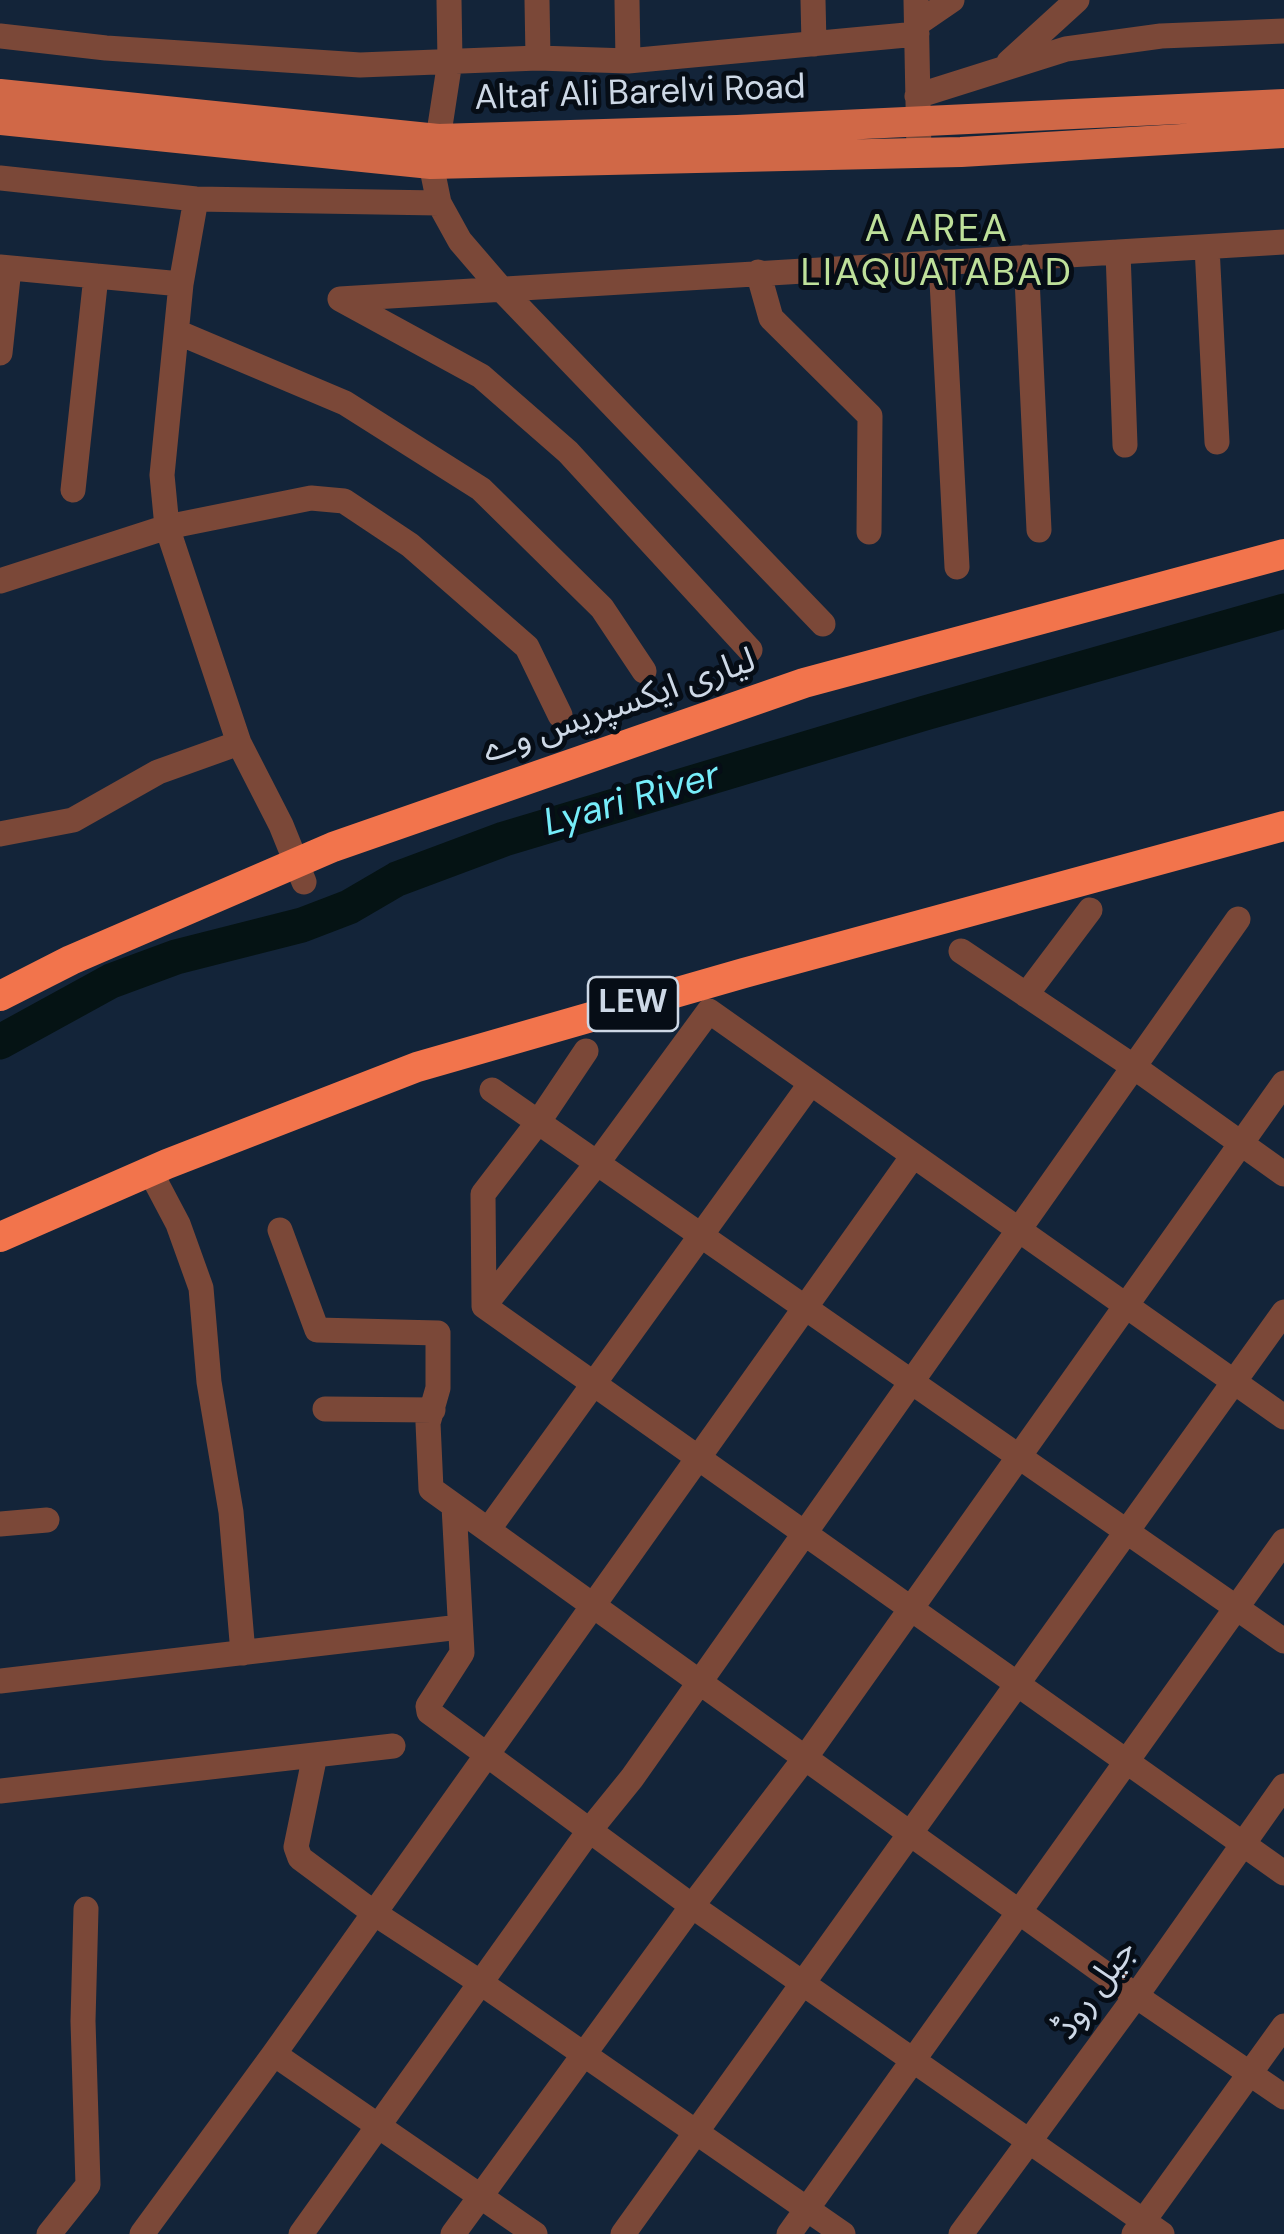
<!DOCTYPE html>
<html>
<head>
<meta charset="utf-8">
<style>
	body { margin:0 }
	canvas { display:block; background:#132439 }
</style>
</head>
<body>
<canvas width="1284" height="2234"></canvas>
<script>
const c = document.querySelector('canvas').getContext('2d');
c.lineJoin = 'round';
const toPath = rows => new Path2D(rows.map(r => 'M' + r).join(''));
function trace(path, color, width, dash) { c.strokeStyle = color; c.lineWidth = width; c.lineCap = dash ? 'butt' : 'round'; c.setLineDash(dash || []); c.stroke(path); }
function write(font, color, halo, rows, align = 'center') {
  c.font = font + ' "DM Sans","Noto Sans Arabic",sans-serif'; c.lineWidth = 10; c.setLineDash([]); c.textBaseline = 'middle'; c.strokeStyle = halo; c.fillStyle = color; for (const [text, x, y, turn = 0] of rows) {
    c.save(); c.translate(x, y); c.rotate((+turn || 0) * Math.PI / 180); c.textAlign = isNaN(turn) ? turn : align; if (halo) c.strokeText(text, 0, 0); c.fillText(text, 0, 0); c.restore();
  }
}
trace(toPath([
	[0,1042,111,981,176,957,302,925,349,907,397,879,504,839,925,713,1284,611]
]), '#051314', 35);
trace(toPath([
	[449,0,450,61,438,139,431,164,439,203,460,241,503,291,823,624],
	[537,0,538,58],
	[627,0,628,61],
	[813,0,814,44],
	[916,0,919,153],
	[917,24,952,0],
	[0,36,106,48,360,65,538,58,628,61,917,34],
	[1009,62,1077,0],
	[917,96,1066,49,1161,36,1284,31],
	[0,178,196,199,439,203],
	[196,199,181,284,162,475,167,527,239,743,281,825,304,882],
	[1207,247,1217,442],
	[1118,252,1125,445],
	[1026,257,1039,530],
	[941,262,957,567],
	[0,267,181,284],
	[758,272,771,318,870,416,869,532],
	[340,299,1284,242],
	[340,299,481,376,568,452,750,650],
	[177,332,345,403,481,489,602,608,644,671],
	[0,353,9,268],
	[73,490,96,276],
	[0,581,167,527,311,498,344,501,410,545,527,647,560,715],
	[0,834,73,820,158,772,239,743],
	[961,951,1134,1067,1284,1174],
	[1026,995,1090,910],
	[492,1090,1284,1641],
	[150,1171,178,1224,201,1288,209,1382,231,1512,243,1653],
	[280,1230,317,1330,438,1333,438,1388,428,1423,431,1489,1136,1996,1284,2097],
	[484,1306,598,1162,709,1011,1284,1417],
	[484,1306,1284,1873],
	[484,1306,483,1194,539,1121,586,1051],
	[325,1409,433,1410],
	[454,1506,462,1653,428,1706,429,1712,692,1906,1162,2234],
	[0,1524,47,1520],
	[488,1530,811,1083],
	[0,1681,460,1627],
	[315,1755,296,1847,300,1858,374,1913,481,1983,843,2234],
	[0,1791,393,1746],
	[274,2054,535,2234],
	[49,2234,88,2185,83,2021,86,1909],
	[142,2234,274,2054,913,1156],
	[301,2234,589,1831,632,1778,1238,919],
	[453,2234,692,1906,805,1758,1284,1083],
	[623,2234,1284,1312],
	[789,2234,1284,1541],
	[961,2234,1136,1996,1284,1786],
	[1134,2234,1284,2026]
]), '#7b4838', 25);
trace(toPath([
	[0,94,438,139,737,130,1284,104],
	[0,120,431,164,961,152,1284,133]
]), '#d06847', 30);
trace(toPath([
	[0,996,71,960,333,847,804,683,1284,554],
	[0,1237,167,1164,417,1067,744,973,1284,826]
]), '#f2744c', 30);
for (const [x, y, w] of [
	[633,1004,90]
]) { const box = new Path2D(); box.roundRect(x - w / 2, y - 27, w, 54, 8); c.fillStyle = '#060d16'; c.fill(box); trace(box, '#cdd8e6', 2.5); }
write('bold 32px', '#cdd8e6', null, [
	["LEW",633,1004]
]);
write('35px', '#cdd8e6', '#060d16', [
	["Altaf Ali Barelvi Road",640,94,-2],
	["لیاری ایکسپریس وے",619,707,-19],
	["جیل روڈ",1096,1990,-54]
]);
c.letterSpacing = '2.5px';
write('38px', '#bee09a', '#060d16', [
	["A AREA",937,231],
	["LIAQUATABAD",937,275]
]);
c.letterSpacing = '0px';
write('italic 38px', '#76edfa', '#060d16', [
	["Lyari River",632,801,-16]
]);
</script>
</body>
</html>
